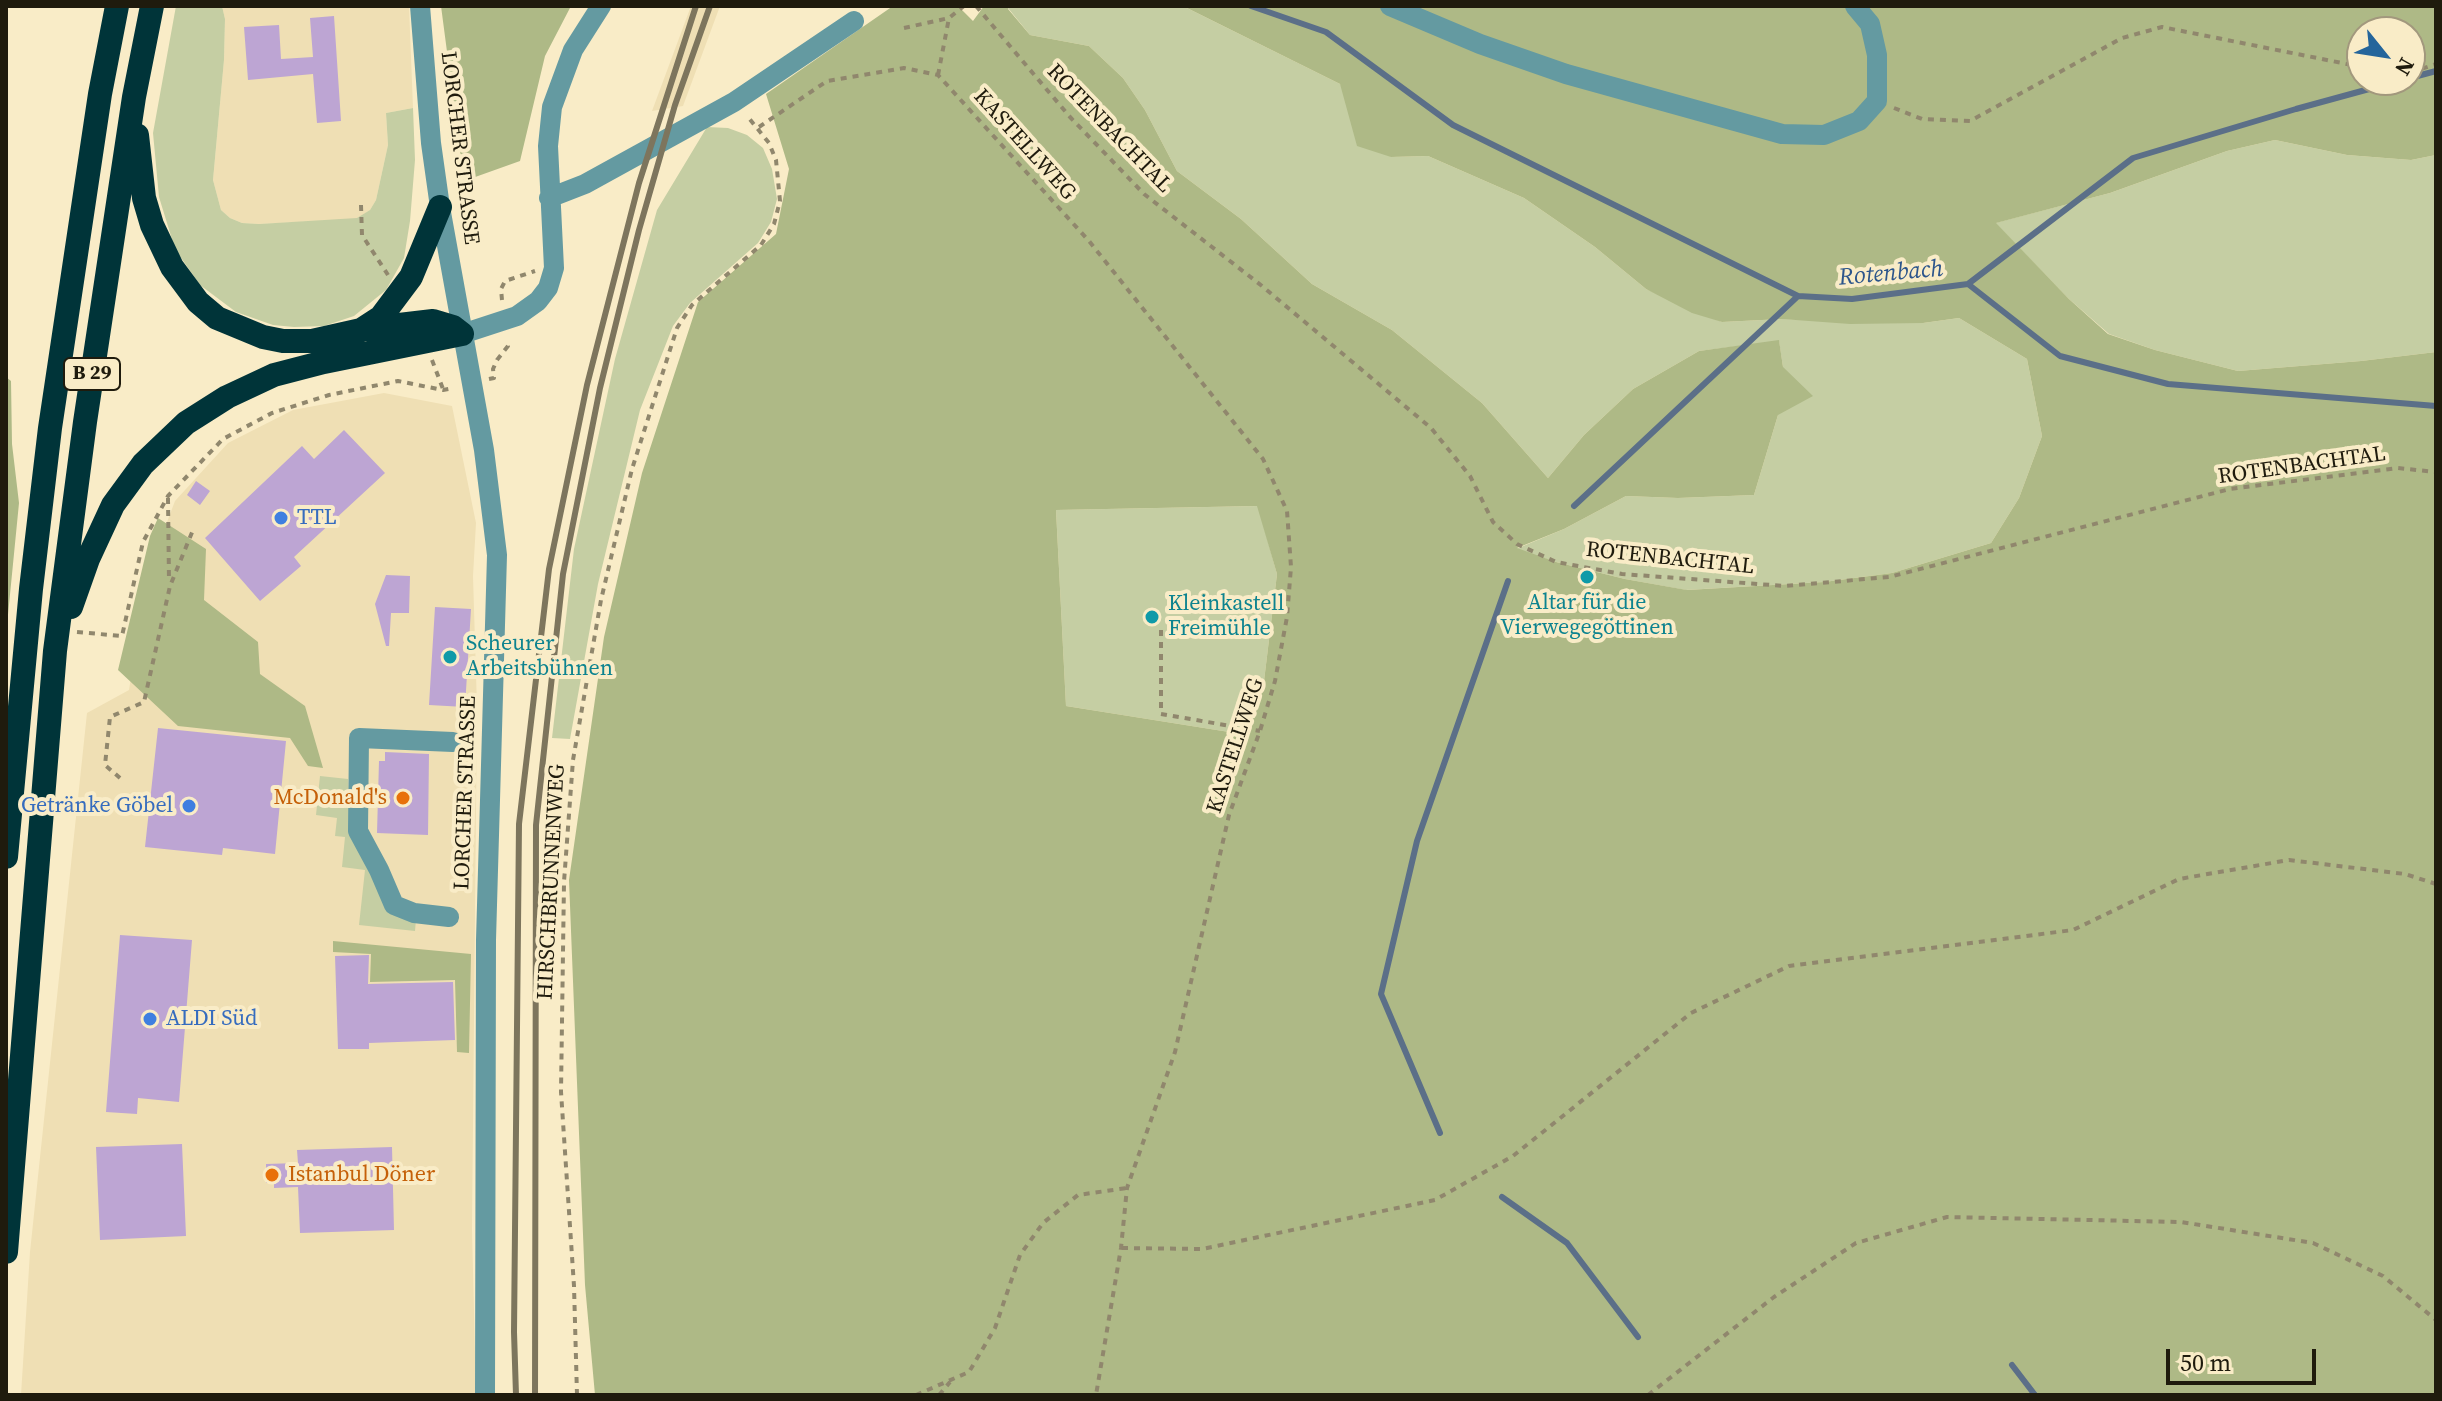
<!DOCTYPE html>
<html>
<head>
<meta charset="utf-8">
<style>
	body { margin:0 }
	#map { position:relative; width:2442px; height:1401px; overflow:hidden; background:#f9ecc7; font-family:"Source Serif 4",serif }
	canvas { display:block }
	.frame { position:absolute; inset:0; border:8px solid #1f1b0d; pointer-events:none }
	.north { position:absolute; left:2346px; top:16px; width:80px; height:80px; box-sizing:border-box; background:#f9ecc7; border:2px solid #a2987d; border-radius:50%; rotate:120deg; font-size:22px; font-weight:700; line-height:32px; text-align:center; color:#1f1b0d }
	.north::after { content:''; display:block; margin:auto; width:28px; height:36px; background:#24659b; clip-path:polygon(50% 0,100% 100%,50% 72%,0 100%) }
	.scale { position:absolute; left:2166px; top:1349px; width:150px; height:36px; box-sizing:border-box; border:4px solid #1f1b0d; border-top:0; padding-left:10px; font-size:24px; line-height:28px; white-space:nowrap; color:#1f1b0d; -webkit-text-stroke:6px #f9ecc7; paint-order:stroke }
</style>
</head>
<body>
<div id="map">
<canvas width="2442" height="1401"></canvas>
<div class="frame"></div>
<div class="north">N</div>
<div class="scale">50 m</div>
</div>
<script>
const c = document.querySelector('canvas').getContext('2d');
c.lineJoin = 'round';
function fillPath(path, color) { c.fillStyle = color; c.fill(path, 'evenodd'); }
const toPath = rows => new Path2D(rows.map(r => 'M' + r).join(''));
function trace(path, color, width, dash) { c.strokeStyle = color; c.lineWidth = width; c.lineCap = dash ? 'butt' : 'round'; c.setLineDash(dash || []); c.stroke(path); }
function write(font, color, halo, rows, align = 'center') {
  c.font = font + ' "Source Serif 4",serif'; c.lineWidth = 8; c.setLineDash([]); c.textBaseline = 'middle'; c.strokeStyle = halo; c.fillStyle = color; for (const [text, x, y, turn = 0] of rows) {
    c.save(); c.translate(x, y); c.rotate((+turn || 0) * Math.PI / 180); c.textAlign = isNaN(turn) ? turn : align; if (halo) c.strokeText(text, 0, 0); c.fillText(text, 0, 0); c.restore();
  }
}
fillPath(toPath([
	[222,6,409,6,413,108,386,113,388,145,376,200,370,210,357,219,259,224,242,223,230,218,221,210,213,180,224,60,225,19],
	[691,6,720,6,683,106,652,111],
	[384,393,452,406,476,523,473,576,477,707,472,1229,476,1395,21,1395,30,1252,87,713,129,690,148,572,175,501,228,443,293,410]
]), '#efdfb4');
fillPath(toPath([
	[176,6,222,6,225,19,224,60,213,180,221,210,230,218,242,223,259,224,357,218,370,210,376,200,388,145,386,113,413,108,415,160,410,221,404,258,386,290,354,316,324,326,294,327,273,325,236,312,200,285,175,249,159,197,153,133],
	[1009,6,1183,6,1340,84,1391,157,1428,156,1524,198,1595,247,1646,289,1722,322,1782,319,1923,323,1959,318,2027,359,2042,436,2019,498,1991,543,1892,573,1824,582,1686,590,1625,579,1556,562,1516,549,1564,529,1626,496,1678,498,1754,495,1778,415,1783,367,1779,341,1699,351,1633,389,1584,435,1548,478,1482,403,1392,330,1312,284,1241,219,1177,171,1145,110,1123,78,1089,46,1030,35,1008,8],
	[707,127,728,128,747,135,763,148,772,169,777,199,771,222,758,243,690,303,673,326,640,410,598,584,570,739,552,738,574,549,615,359,657,210],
	[2275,140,2347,155,2411,160,2436,155,2436,352,2361,361,2238,371,2155,350,2109,334,2069,299,1995,223,2110,193,2227,151],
	[1258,506,1277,574,1264,681,1248,735,1066,706,1056,510],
	[320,776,348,779,350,831,416,919,415,931,359,925,365,870,342,867,345,837,335,836,337,818,316,815]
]), '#c5cea3');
fillPath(toPath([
	[441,6,571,6,545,56,520,161,464,181],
	[893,6,958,6,973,21,984,6,1009,6,1008,9,1030,35,1089,46,1123,78,1145,110,1177,171,1241,219,1312,284,1392,330,1482,403,1548,478,1584,435,1633,389,1699,351,1779,340,1783,367,1813,396,1778,415,1754,495,1678,498,1626,496,1564,529,1517,548,1556,562,1625,579,1687,590,1824,582,1892,573,1991,543,2019,498,2042,436,2027,359,1959,318,1923,323,1850,324,1782,319,1722,322,1692,313,1646,289,1595,247,1524,198,1428,156,1391,157,1357,146,1340,84,1183,6,2436,6,2436,155,2411,160,2347,155,2275,140,2227,151,2110,193,1996,223,2069,299,2108,334,2155,350,2238,371,2361,361,2436,352,2436,1395,595,1395,585,1285,569,880,604,637,642,473,698,302,776,234,789,169,766,94],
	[2362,32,2410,32,2410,80,2362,80],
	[1257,506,1277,574,1264,681,1248,735,1066,706,1056,510],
	[6,377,11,381,12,444,19,503,6,635],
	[158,518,206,549,204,600,258,642,260,674,305,706,323,768,308,766,290,738,178,726,118,670,150,536],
	[333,941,471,954,469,1053,457,1052,455,980,370,982,371,954,333,952]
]), '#aeb986');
trace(toPath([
	[1251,6,1326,32,1453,125,1798,296,1852,299,1968,284,2060,356,2168,384,2436,406],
	[2410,78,2436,71],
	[1968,284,2133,158,2296,109,2402,80],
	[1574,506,1798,296],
	[1440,1133,1381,994,1417,841,1508,581],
	[1502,1197,1567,1243,1638,1337],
	[2012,1365,2035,1395]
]), '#5b6f88', 6);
fillPath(toPath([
	[334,16,341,121,317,123,313,74,248,80,244,27,279,25,281,59,313,57,310,18],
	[344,430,385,473,294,557,301,566,260,601,205,538,302,446,314,459],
	[196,481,210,491,200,505,187,495],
	[386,575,410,576,409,613,391,613,389,646,386,646,375,604],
	[435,607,471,609,465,707,429,705],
	[158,728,286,741,275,854,223,848,222,855,145,847],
	[385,752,429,754,428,835,377,833,379,761,385,761],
	[120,935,192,940,179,1102,138,1098,137,1114,106,1112],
	[369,955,368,984,453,982,455,1040,369,1043,369,1049,338,1049,335,956],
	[182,1144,186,1236,100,1240,96,1147],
	[392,1147,394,1230,300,1233,298,1187,274,1188,274,1183,266,1183,266,1164,298,1163,297,1150]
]), '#bda5d3');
trace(toPath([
	[976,6,1070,117,1144,194,1262,286,1431,428,1470,476,1493,522,1517,544,1556,562,1622,574,1785,586,1889,577,2230,489,2398,468,2436,472],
	[904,28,949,18],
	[2410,69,2421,69,2436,64],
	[938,75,949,18,964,6],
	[1894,108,1922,119,1970,121,2122,38,2162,27,2362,67],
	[759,127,827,81,904,68,938,75,1089,241,1263,459,1287,511,1291,567,1287,617,1275,681,1260,731,1229,815,1175,1052,1127,1188,1121,1248,1096,1395],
	[361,205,362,235,388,275],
	[502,300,501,289,505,281,535,271],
	[432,360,443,389],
	[489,379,494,378,493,369,497,360,508,346,507,340],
	[168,498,169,581],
	[1161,630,1161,714,1260,731],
	[77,632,122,636,143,542,168,496,223,439,272,413,329,395,398,381,443,390,454,388],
	[120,778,105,765,110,717,144,702,170,586,193,530],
	[1122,1248,1202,1249,1435,1200,1513,1156,1691,1013,1789,966,2073,930,2179,879,2289,860,2405,874,2436,884],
	[577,1395,574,1286,561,1092,564,882,573,760,601,600,632,469,677,328,692,305,761,245,774,224,780,201,776,160,769,143,748,117],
	[916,1395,969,1372,995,1328,1020,1255,1043,1223,1078,1195,1127,1188],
	[939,1395,950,1382],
	[1648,1395,1774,1297,1856,1243,1947,1217,2181,1222,2313,1243,2383,1276,2436,1320]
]), '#90876d', 4, [6, 6]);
trace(toPath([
	[420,6,431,143,440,207,484,450,497,555,486,940,485,1395],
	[1390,6,1480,44,1566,74,1782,134,1824,135,1859,121,1877,101,1877,55,1870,24,1855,6],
	[549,198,585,184,734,102,854,21],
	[462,334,517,316,538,301,548,288,554,268,548,146,552,107,573,50,601,6],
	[449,917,414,913,394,905,379,870,358,831,359,738,453,742]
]), '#649aa1', 20);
trace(toPath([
	[137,135,144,198,152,225,172,267,198,302,217,318,263,337,283,341,312,341,361,330,381,317,411,277,440,207],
	[365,329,433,321,453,327,462,334],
	[71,607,88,559,113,505,143,464,186,423,227,397,274,375,324,362,462,334],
	[6,857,31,589,50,428,100,94,117,6],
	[6,1252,55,651,85,422,134,97,152,6]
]), '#003439', 24);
trace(toPath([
	[516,1395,514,1332,519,824,549,569,587,385,639,183,696,6],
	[535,1395,536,825,563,574,600,388,639,230,675,105,710,6]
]), '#7d755d', 6);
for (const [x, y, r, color] of [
	[281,518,8,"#3f7fe0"],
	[1587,577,8,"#0f9aa8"],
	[1152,617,8,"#0f9aa8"],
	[450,657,8,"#0f9aa8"],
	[403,798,8,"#e8710a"],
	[189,806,8,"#3f7fe0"],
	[150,1019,8,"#3f7fe0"],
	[272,1175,8,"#e8710a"]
]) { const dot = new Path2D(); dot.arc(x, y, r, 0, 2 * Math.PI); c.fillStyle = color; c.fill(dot); trace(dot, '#f9ecc7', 3); }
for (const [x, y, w] of [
	[92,374,56]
]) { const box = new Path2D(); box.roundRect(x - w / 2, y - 16, w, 32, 6); c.fillStyle = '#f9ecc7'; c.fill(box); trace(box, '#1f1b0d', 2); }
write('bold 20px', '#1f1b0d', null, [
	["B 29",92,374]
]);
write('22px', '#1f1b0d', '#f9ecc7', [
	["ROTENBACHTAL",1109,129,46],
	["KASTELLWEG",1024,145,48],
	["LORCHER STRASSE",459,148,83],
	["ROTENBACHTAL",2302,466,-8],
	["ROTENBACHTAL",1670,559,6],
	["KASTELLWEG",1236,746,-72],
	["LORCHER STRASSE",466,793,-88],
	["HIRSCHBRUNNENWEG",552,882,-87]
]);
write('22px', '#366cbe', '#f9ecc7', [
	["TTL",297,518],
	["Getränke Göbel",173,806,"right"],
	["ALDI Süd",166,1019]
], 'left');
write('22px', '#0d838f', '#f9ecc7', [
	["Altar für die",1587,603,"center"],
	["Vierwegegöttinen",1587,628,"center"],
	["Kleinkastell",1168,604],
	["Freimühle",1168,629],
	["Scheurer",466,644],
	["Arbeitsbühnen",466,669]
], 'left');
write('22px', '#c56008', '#f9ecc7', [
	["McDonald's",387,798],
	["Istanbul Döner",288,1175,"left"]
], 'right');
write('italic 24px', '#2c558b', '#f9ecc7', [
	["Rotenbach",1891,274,-5]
]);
</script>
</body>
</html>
